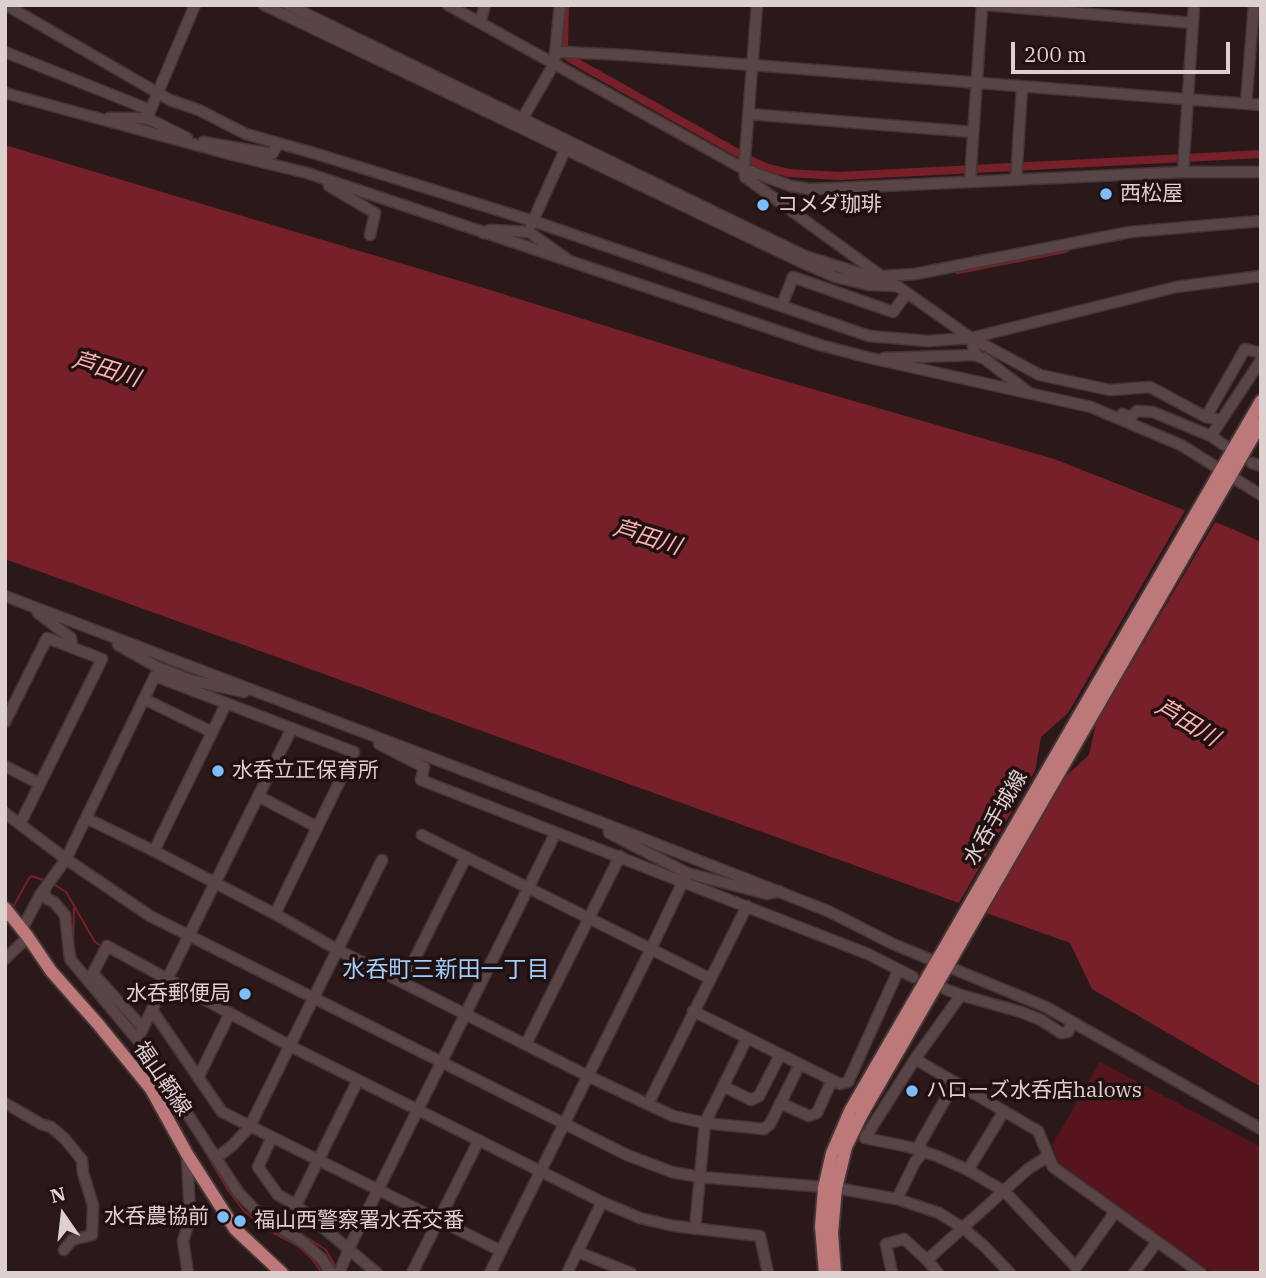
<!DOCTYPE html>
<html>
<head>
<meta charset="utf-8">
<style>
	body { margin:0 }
	#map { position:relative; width:1266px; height:1278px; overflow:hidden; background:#2b191a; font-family:"IBM Plex Serif",serif }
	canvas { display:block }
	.frame { position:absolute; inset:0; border:7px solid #ddd1d0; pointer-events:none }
	.north { position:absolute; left:28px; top:1180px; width:70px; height:70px; -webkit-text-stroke:5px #211011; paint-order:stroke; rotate:346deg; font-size:19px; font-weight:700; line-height:28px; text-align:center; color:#ddd1d0 }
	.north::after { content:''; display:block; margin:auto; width:24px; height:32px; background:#ddd1d0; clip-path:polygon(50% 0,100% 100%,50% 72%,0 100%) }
	.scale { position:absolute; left:1011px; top:42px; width:219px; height:32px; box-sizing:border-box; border:4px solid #ddd1d0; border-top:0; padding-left:9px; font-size:21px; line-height:24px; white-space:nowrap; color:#ddd1d0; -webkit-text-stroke:5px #211011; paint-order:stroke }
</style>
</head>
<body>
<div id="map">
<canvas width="1266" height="1278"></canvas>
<div class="frame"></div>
<div class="north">N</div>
<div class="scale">200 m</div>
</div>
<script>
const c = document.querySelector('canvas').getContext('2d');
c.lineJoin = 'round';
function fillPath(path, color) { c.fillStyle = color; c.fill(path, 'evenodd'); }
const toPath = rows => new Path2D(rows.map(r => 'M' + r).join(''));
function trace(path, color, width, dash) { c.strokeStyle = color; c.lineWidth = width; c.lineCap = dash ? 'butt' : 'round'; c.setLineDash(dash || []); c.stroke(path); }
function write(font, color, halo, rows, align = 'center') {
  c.font = font + ' "IBM Plex Serif","Noto Sans JP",serif'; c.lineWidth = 7; c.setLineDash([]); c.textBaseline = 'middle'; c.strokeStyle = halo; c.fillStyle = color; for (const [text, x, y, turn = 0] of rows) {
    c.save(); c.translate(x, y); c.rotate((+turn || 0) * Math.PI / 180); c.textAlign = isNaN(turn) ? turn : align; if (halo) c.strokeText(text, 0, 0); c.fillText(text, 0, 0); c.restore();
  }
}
fillPath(toPath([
	[1100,1062,1261,1147,1261,1273,1213,1273,1059,1165,1052,1145]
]), '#56141c');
fillPath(toPath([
	[5,145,490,290,757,373,1054,459,1235,530,1261,542,1261,1087,1092,989,1070,943,5,559]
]), '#78202a');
fillPath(toPath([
	[1187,507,1217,519,1096,723,1089,755,1065,777,985,916,957,906,1035,771,1041,737,1068,713]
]), '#2b191a');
trace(toPath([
	[55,885,66,892,95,942,101,946],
	[74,908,73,945,77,961],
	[12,909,29,878,32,876,46,881],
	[145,1036,217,1151],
	[203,1148,228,1190,244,1211,265,1228,298,1246,313,1260,322,1273],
	[223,1160,248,1196],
	[255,1203,326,1250,336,1268]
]), '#78202a', 2);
trace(toPath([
	[565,5,564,46,569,58,754,162,768,168,789,173,839,176,1261,154],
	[958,270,1065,249]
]), '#78202a', 8);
const minor = toPath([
	[6,5,170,100,199,110,246,134,317,154,533,221,869,336,928,341,971,338,1176,287,1261,276],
	[264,5,803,263,836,277,869,285,898,286],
	[288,5,805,256,862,274,882,276,915,274,1130,232,1261,221],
	[448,5,744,169,791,186,809,189,839,188,1183,172,1261,172],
	[757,5,744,169,745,177,880,275],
	[986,5,1193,23],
	[480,23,485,5],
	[5,52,150,110],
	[556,53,564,52,624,55,1261,105],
	[5,93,233,155,307,173,820,345,866,357,1091,407,1181,445,1261,495],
	[1246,104,1254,5],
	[748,114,973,132],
	[109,118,147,118],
	[521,121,554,64,560,5],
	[187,138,147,118,195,5],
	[203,142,272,154,278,144],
	[1183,172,1194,5],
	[1016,179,1022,87],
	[330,181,329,186,375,213,370,235],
	[970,181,982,5],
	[531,225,565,150],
	[483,233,490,230,529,232,567,259],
	[893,283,971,338,975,355,985,359,1028,392],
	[782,305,793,277,893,312,907,293],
	[971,338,1040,375,1110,390,1150,387,1206,417,1220,420],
	[884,358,975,355],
	[1122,414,1131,417,1137,411,1153,412,1211,436,1224,445],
	[1206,417,1245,349,1261,353],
	[1211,436,1261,360],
	[1252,463,1261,466],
	[5,596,608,825,828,911,893,944,1046,1007,1261,1129],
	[37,609,38,613,71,638,72,647],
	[118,645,159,668,190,680,244,692],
	[144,699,212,732],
	[226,704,154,851,275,914,338,950,588,1076,673,1116,705,1123,764,1129,770,1124,800,1064],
	[5,722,47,638,102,659,20,824],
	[379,744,424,767,421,780,868,954,913,977],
	[5,766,40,784],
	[258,796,317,827],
	[5,813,66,859,150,916,627,1155,672,1172,700,1177,836,1188,897,1199,939,1213,963,1228,984,1246,1010,1273],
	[86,818,154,851],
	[608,825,609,833,687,873,767,894,779,891],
	[422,835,709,978],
	[44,892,47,899,54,902,65,915,70,959,146,1050,238,1192,260,1215,303,1242,321,1258,331,1273],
	[22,929,40,895,66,859,155,676,354,752,275,914],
	[5,959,28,937],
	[403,982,466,857],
	[945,989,961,995],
	[152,1010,222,1112,501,1251],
	[693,1011,840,1084,848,1082,898,971],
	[1072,1023,1068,1032,1061,1033,1041,1020,1021,1012,961,995,915,1059,865,1138,909,1147,937,1156,968,1170,1005,1192,1076,1267,1115,1212],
	[143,1028,93,973,107,946,290,1046,602,1202,640,1218,674,1226,760,1236,768,1273],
	[141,1032,292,728],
	[526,1044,620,856],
	[915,1059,1038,1131,1053,1167,1201,1273],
	[198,1078,230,1013],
	[723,1086,751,1100,759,1096,780,1055],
	[5,1103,41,1124,51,1127,65,1139,82,1160,83,1173,93,1205,92,1235,72,1240,64,1250],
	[780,1103,809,1116,817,1113,832,1080],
	[648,1104,747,906],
	[272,1137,258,1167,278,1195,296,1205,377,1273],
	[917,1149,955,1082],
	[187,1156,190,1219,183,1241,188,1273],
	[216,1158,233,1145,250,1126,382,860],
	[968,1170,1004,1111],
	[897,1199,915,1162,924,1151],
	[296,1205,358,1080],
	[695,1229,705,1123,747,1038],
	[578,1252,631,1273],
	[339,1273,352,1242,555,834],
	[412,1273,479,1140],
	[490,1273,651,949,687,873],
	[567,1273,602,1202],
	[892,1273,886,1244,904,1239,927,1260],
	[938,1273,927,1260,1028,1169,1047,1157],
	[1134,1273,1157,1242]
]);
const major = toPath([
	[5,908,28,937,51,971,98,1024,151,1089,187,1154,235,1229,282,1273],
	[825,1273,821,1227,824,1188,832,1153,850,1111,1261,401],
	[835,1273,832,1233,836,1188,846,1147,862,1114,1261,423]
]);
trace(minor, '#433636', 13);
trace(major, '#433636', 16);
trace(minor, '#594545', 10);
trace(major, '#bd797a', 12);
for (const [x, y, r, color] of [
	[1106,194,7,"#7dbef9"],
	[763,205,7,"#7dbef9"],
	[218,771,7,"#7dbef9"],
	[245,994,7,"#7dbef9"],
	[912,1091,7,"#7dbef9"],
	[223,1217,7,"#7dbef9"],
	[240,1221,7,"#7dbef9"]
]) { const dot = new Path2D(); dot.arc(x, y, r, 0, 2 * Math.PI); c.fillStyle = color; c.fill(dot); trace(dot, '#211011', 2.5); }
write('21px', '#ddd1d0', '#211011', [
	["西松屋",1120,194],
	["コメダ珈琲",777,205],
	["水呑立正保育所",232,771],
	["水呑郵便局",231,994,"right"],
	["ハローズ水呑店halows",926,1091],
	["水呑農協前",209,1217,"right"],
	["福山西警察署水呑交番",254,1221]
], 'left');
write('21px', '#ddd1d0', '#211011', [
	["水呑手城線",996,818,-60],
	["福山鞆線",162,1079,56]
]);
write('italic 23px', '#feb1b1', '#211011', [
	["芦田川",106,370,17],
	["芦田川",647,538,17],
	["芦田川",1187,723,31]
]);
write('23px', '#9fcefa', '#211011', [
	["水呑町三新田一丁目",446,970]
]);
</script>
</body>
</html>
